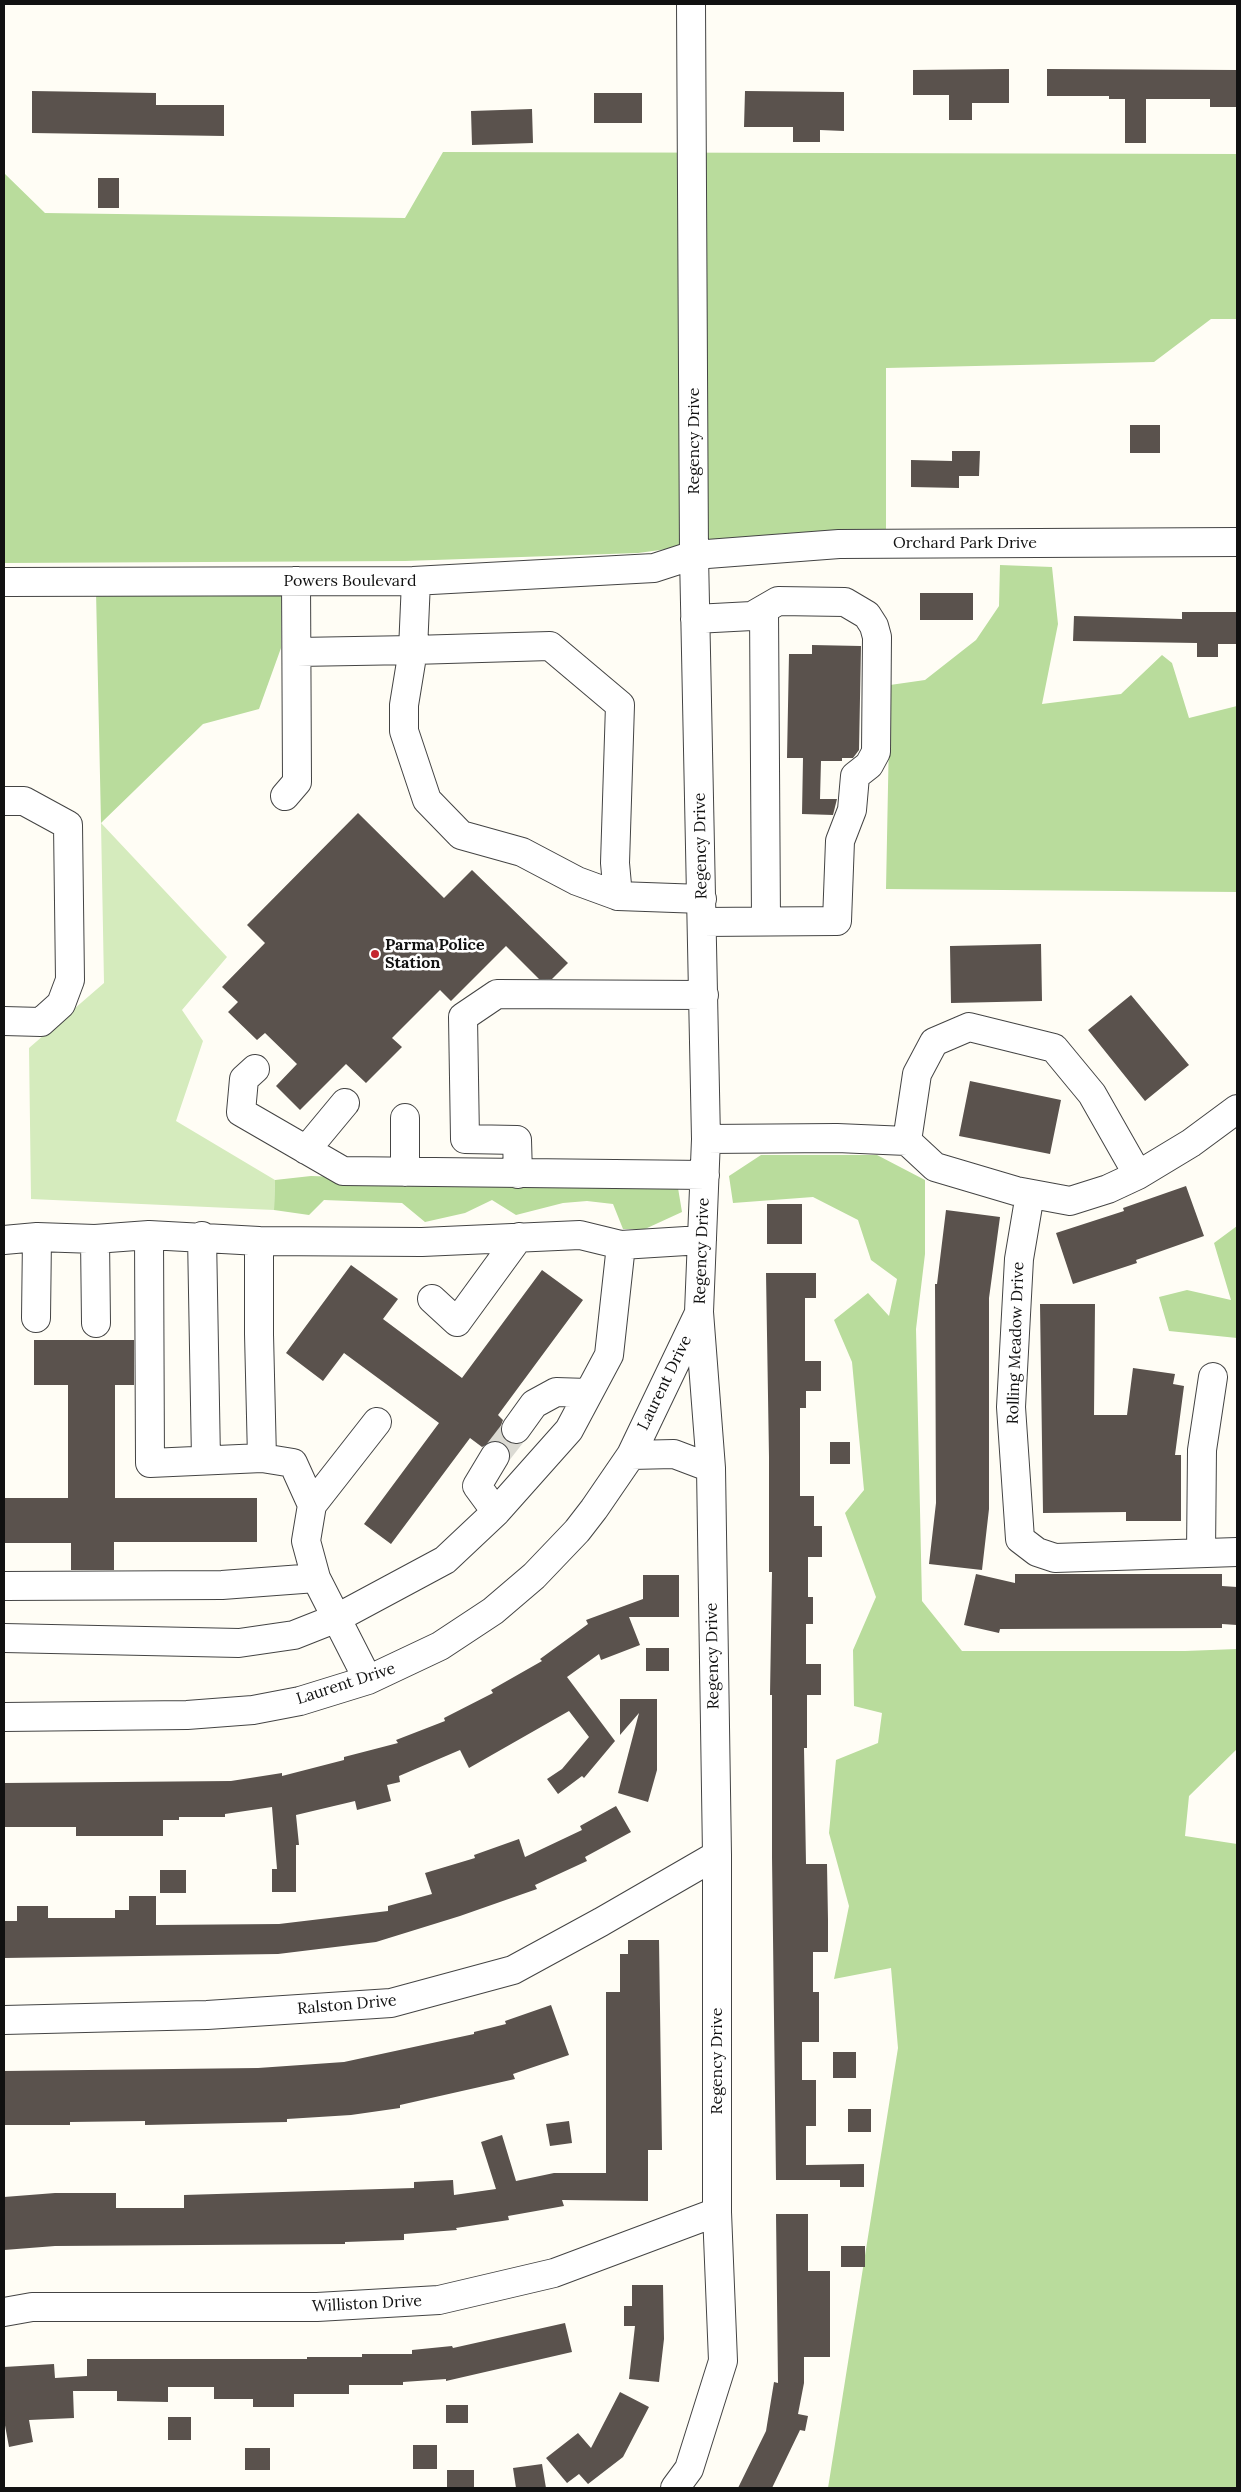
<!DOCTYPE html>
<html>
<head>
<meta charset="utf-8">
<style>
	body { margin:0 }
	#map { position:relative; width:1241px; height:2492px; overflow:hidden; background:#fffdf5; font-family:Lora,serif }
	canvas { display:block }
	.frame { position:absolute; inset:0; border:5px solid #111; pointer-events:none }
</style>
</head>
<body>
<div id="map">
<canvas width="1241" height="2492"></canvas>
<div class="frame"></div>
</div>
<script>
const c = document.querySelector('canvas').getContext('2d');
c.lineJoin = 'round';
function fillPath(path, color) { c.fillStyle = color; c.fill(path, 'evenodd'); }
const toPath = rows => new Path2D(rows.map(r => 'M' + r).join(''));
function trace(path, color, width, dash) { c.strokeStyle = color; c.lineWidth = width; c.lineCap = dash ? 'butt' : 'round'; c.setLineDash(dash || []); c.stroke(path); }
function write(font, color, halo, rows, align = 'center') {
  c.font = font + ' Lora,serif'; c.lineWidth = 5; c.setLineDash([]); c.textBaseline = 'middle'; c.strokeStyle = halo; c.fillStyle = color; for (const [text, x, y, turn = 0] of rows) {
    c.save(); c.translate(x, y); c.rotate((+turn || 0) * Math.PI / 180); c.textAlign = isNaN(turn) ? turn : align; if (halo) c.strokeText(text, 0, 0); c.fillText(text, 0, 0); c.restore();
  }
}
fillPath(toPath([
	[101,823,227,957,182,1010,203,1041,176,1121,275,1180,274,1210,31,1199,29,1048,104,983]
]), '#d5ebbd');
fillPath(toPath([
	[443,152,1237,154,1237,319,1211,319,1154,362,886,368,886,532,786,533,638,553,405,561,4,563,4,173,45,213,405,218],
	[1000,565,1052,567,1058,624,1042,704,1121,694,1162,655,1172,663,1189,718,1237,706,1237,892,886,889,890,685,925,680,976,640,999,606],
	[281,589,281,648,259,709,203,724,101,823,96,591],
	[761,1155,877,1155,925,1180,925,1254,916,1329,922,1601,962,1651,1185,1651,1237,1649,1237,1749,1189,1796,1185,1836,1237,1844,1237,2488,828,2488,898,2048,891,1968,834,1979,849,1906,829,1833,836,1760,878,1743,882,1713,854,1706,853,1650,876,1597,845,1513,864,1490,852,1362,834,1320,868,1293,889,1316,897,1279,871,1260,858,1220,813,1197,733,1203,729,1176],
	[311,1176,678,1188,682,1212,645,1229,623,1229,613,1204,587,1201,563,1203,516,1215,492,1200,465,1213,425,1222,402,1203,324,1200,309,1215,274,1210,275,1180],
	[1237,1226,1237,1338,1169,1331,1159,1297,1187,1290,1231,1300,1214,1243]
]), '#b9dc9c');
fillPath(toPath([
	[1009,69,1009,103,972,103,972,120,949,120,949,95,913,95,913,70],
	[1047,69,1237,70,1237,107,1210,107,1210,99,1146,99,1146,143,1125,143,1125,99,1109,99,1109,96,1047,96],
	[32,91,156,93,156,105,224,105,224,136,32,133],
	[745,91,844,92,844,131,820,130,820,142,793,142,793,127,744,127],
	[594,93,642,93,642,123,594,123],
	[532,109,533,143,472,145,471,111],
	[98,178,119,178,119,208,98,208],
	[1130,425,1160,425,1160,453,1130,453],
	[952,451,980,451,979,476,959,476,959,488,911,487,911,460,952,461],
	[920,593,973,593,973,620,920,620],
	[1182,612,1237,612,1237,644,1218,644,1218,657,1197,657,1197,643,1073,641,1074,616,1182,619],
	[812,645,861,646,859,750,853,758,842,758,842,761,821,761,820,799,837,799,833,815,802,814,803,758,787,758,789,654,812,654],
	[358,813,444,898,472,870,568,963,552,979,539,979,506,946,451,1001,440,990,392,1038,402,1047,366,1083,346,1064,300,1110,276,1086,297,1064,265,1033,257,1040,228,1012,238,1002,222,987,265,943,247,925],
	[1041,944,1042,1001,951,1003,950,946],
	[1131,995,1189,1065,1145,1101,1088,1030],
	[970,1081,1061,1100,1050,1154,959,1136],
	[1186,1186,1204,1236,1136,1260,1137,1263,1073,1284,1056,1233,1124,1211,1123,1208],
	[767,1204,802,1204,802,1244,767,1244],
	[946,1210,1000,1217,989,1298,989,1509,982,1570,929,1564,936,1503,935,1284,937,1284],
	[351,1265,398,1299,383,1319,462,1378,542,1270,583,1300,498,1415,503,1420,500,1428,502,1436,507,1442,515,1445,510,1452,503,1442,495,1440,482,1447,470,1438,391,1544,364,1524,439,1423,344,1353,323,1381,286,1353],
	[766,1273,816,1273,816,1298,805,1298,805,1361,821,1361,821,1391,806,1391,806,1408,800,1408,800,1496,814,1496,814,1526,822,1526,822,1557,808,1557,808,1597,813,1597,813,1624,806,1624,806,1664,821,1664,821,1695,807,1695,807,1748,804,1748,806,1864,827,1864,828,1920,828,1952,813,1952,813,1992,819,1992,819,2042,802,2042,802,2080,816,2080,816,2126,806,2126,806,2165,864,2164,864,2187,840,2187,840,2180,776,2180,772,1857,772,1695,770,1695,772,1572,769,1572,769,1457],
	[1040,1304,1095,1304,1094,1415,1127,1415,1133,1368,1175,1374,1173,1384,1184,1386,1175,1455,1181,1455,1181,1521,1126,1521,1126,1512,1043,1513],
	[34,1340,134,1340,134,1385,115,1385,115,1498,257,1498,257,1542,114,1542,114,1570,71,1570,71,1543,4,1543,4,1498,68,1498,68,1385,34,1385],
	[830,1442,850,1442,850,1464,830,1464],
	[976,1574,1015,1583,1015,1574,1222,1574,1222,1586,1237,1587,1237,1625,1222,1624,1222,1628,1000,1629,999,1633,964,1625],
	[643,1575,679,1575,679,1617,629,1617,640,1645,601,1660,599,1654,567,1677,615,1741,584,1778,582,1776,558,1794,547,1779,562,1769,589,1737,569,1711,469,1768,460,1750,399,1776,400,1782,387,1785,391,1801,357,1810,355,1801,296,1815,299,1845,296,1845,296,1892,272,1892,272,1869,277,1869,272,1807,225,1814,225,1817,179,1817,179,1820,163,1820,163,1836,76,1836,76,1827,4,1827,4,1783,231,1781,282,1773,282,1776,344,1760,344,1757,398,1743,396,1740,445,1721,444,1718,493,1693,491,1690,542,1661,540,1659,588,1624,586,1620,643,1599],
	[646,1648,669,1648,669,1671,646,1671],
	[620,1699,657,1699,657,1770,648,1802,618,1793,639,1713,620,1735],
	[616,1806,631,1832,585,1857,587,1861,535,1885,537,1889,460,1916,376,1942,278,1954,4,1958,4,1921,17,1921,17,1906,48,1906,48,1918,115,1918,115,1910,129,1910,129,1896,156,1896,156,1925,279,1924,388,1911,388,1906,432,1894,425,1873,475,1858,474,1855,519,1839,525,1857,582,1830,580,1826],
	[160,1870,186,1870,186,1893,160,1893],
	[628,1940,659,1940,662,2150,648,2150,648,2201,562,2200,564,2206,508,2216,509,2220,456,2228,457,2230,404,2234,404,2240,345,2242,345,2244,55,2246,4,2250,4,2197,55,2193,116,2193,116,2208,184,2208,184,2195,414,2188,414,2182,453,2180,454,2195,496,2189,481,2142,502,2135,516,2181,554,2173,606,2173,606,1992,620,1992,620,1954,628,1954],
	[551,2005,569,2055,513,2074,515,2079,400,2105,400,2108,351,2115,287,2119,287,2122,145,2125,145,2121,70,2122,70,2125,4,2125,4,2071,258,2068,344,2062,474,2034,474,2032,506,2024,505,2021],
	[833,2052,856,2052,856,2078,833,2078],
	[848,2109,871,2109,871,2132,848,2132],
	[569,2121,572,2143,550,2146,546,2124],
	[776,2214,808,2214,808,2271,830,2271,830,2357,804,2357,804,2383,798,2414,808,2416,805,2431,800,2430,772,2488,738,2488,766,2431,774,2382,778,2383],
	[841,2246,865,2246,865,2267,841,2267],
	[632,2285,663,2285,664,2339,659,2382,629,2379,635,2326,624,2326,624,2306,632,2306],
	[565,2323,572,2352,446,2381,446,2379,403,2382,403,2385,349,2385,349,2394,294,2394,294,2407,253,2407,253,2399,214,2399,214,2387,168,2387,168,2402,117,2401,117,2391,73,2391,74,2418,29,2420,33,2442,9,2447,4,2420,4,2367,54,2364,55,2378,87,2376,87,2359,307,2359,307,2357,362,2357,362,2354,412,2354,412,2350,452,2346,453,2348],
	[620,2392,649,2407,623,2457,588,2484,579,2474,567,2483,546,2458,578,2433,591,2448],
	[446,2405,468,2405,468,2423,446,2423],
	[168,2417,191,2417,191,2440,168,2440],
	[413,2445,437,2445,437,2469,413,2469],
	[245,2448,270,2448,270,2470,245,2470],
	[542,2464,546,2488,516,2488,513,2468],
	[447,2470,474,2470,474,2488,447,2488]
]), '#5a524d');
trace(toPath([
	[495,1456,516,1429]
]), '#dbdad3', 28, [28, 14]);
const minor = toPath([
	[4,582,413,581,654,568,694,555,839,544,1237,542],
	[764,610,766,921],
	[695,619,752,616,778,601,845,602,867,615,874,626,877,637,876,752,869,765,855,776,852,810,840,841,837,921,702,922],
	[297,652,413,650,416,581],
	[285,796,297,782,296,581],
	[4,801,24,801,68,825,70,980,61,1004,41,1022,4,1021],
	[618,896,577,881,522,852,461,835,427,800,404,731,404,705,413,650,550,646,620,705,615,863,618,896,702,899],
	[255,1069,244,1079,241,1112,343,1171,705,1175],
	[706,1139,837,1138,907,1141,935,1167,1016,1191,1070,1201,1108,1189,1138,1175,1191,1143,1237,1109],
	[907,1141,917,1074,934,1042,969,1027,1054,1048,1092,1094,1138,1175],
	[306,1150,345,1103],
	[405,1172,405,1118],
	[518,1174,517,1140,465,1139,463,1017,497,994,704,995],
	[1030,1194,1019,1259,1011,1407,1020,1539,1037,1552,1055,1558,1237,1552],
	[149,1235,150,1463,262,1458,293,1463,312,1505],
	[202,1236,206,1460],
	[95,1239,96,1323],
	[4,1240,37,1237,95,1239,149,1235,259,1241,259,1334,262,1458],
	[259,1241,422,1242,580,1235,621,1245],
	[432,1299,457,1322,519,1237],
	[36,1318,37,1237],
	[516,1429,534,1404,556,1392,588,1393],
	[631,1455,674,1454,711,1468],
	[495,1456,477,1486,496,1512],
	[1201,1553,1202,1450,1213,1377],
	[316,1578,306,1541,312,1505,377,1422],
	[4,1586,222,1585,316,1578,368,1680],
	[4,1638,239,1643,294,1635,337,1618,445,1560,496,1512,569,1430,609,1355,621,1245,702,1240],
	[4,1717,187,1715,253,1710,300,1701,368,1680,440,1646,493,1611,534,1576,577,1531,594,1509,631,1455,699,1313],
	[4,2020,207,2015,391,2003,513,1970,601,1922,717,1855],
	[4,2312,32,2307,317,2307,439,2300,554,2273,717,2212],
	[675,2488,689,2469,723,2361,717,2212,717,1855,711,1468,699,1312,706,1139,694,555,691,4]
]);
trace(minor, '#444', 30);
trace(minor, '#fff', 28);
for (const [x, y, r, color] of [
	[375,954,5,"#c4262e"]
]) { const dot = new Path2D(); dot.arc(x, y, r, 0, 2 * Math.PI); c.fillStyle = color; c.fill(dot); trace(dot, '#fff', 2); }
write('16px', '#111', '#fff', [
	["Regency Drive",694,441,-90],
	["Orchard Park Drive",965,543],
	["Powers Boulevard",350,581],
	["Regency Drive",701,846,-91],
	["Regency Drive",702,1251,-88],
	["Rolling Meadow Drive",1016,1343,-88],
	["Laurent Drive",665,1383,-64],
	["Regency Drive",713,1656,-91],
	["Laurent Drive",346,1684,-18],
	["Ralston Drive",347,2005,-5],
	["Regency Drive",717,2061,-90],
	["Williston Drive",367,2304,-3]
]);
write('bold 16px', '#111', '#fff', [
	["Parma Police",385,945],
	["Station",385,963]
], 'left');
</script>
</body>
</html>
